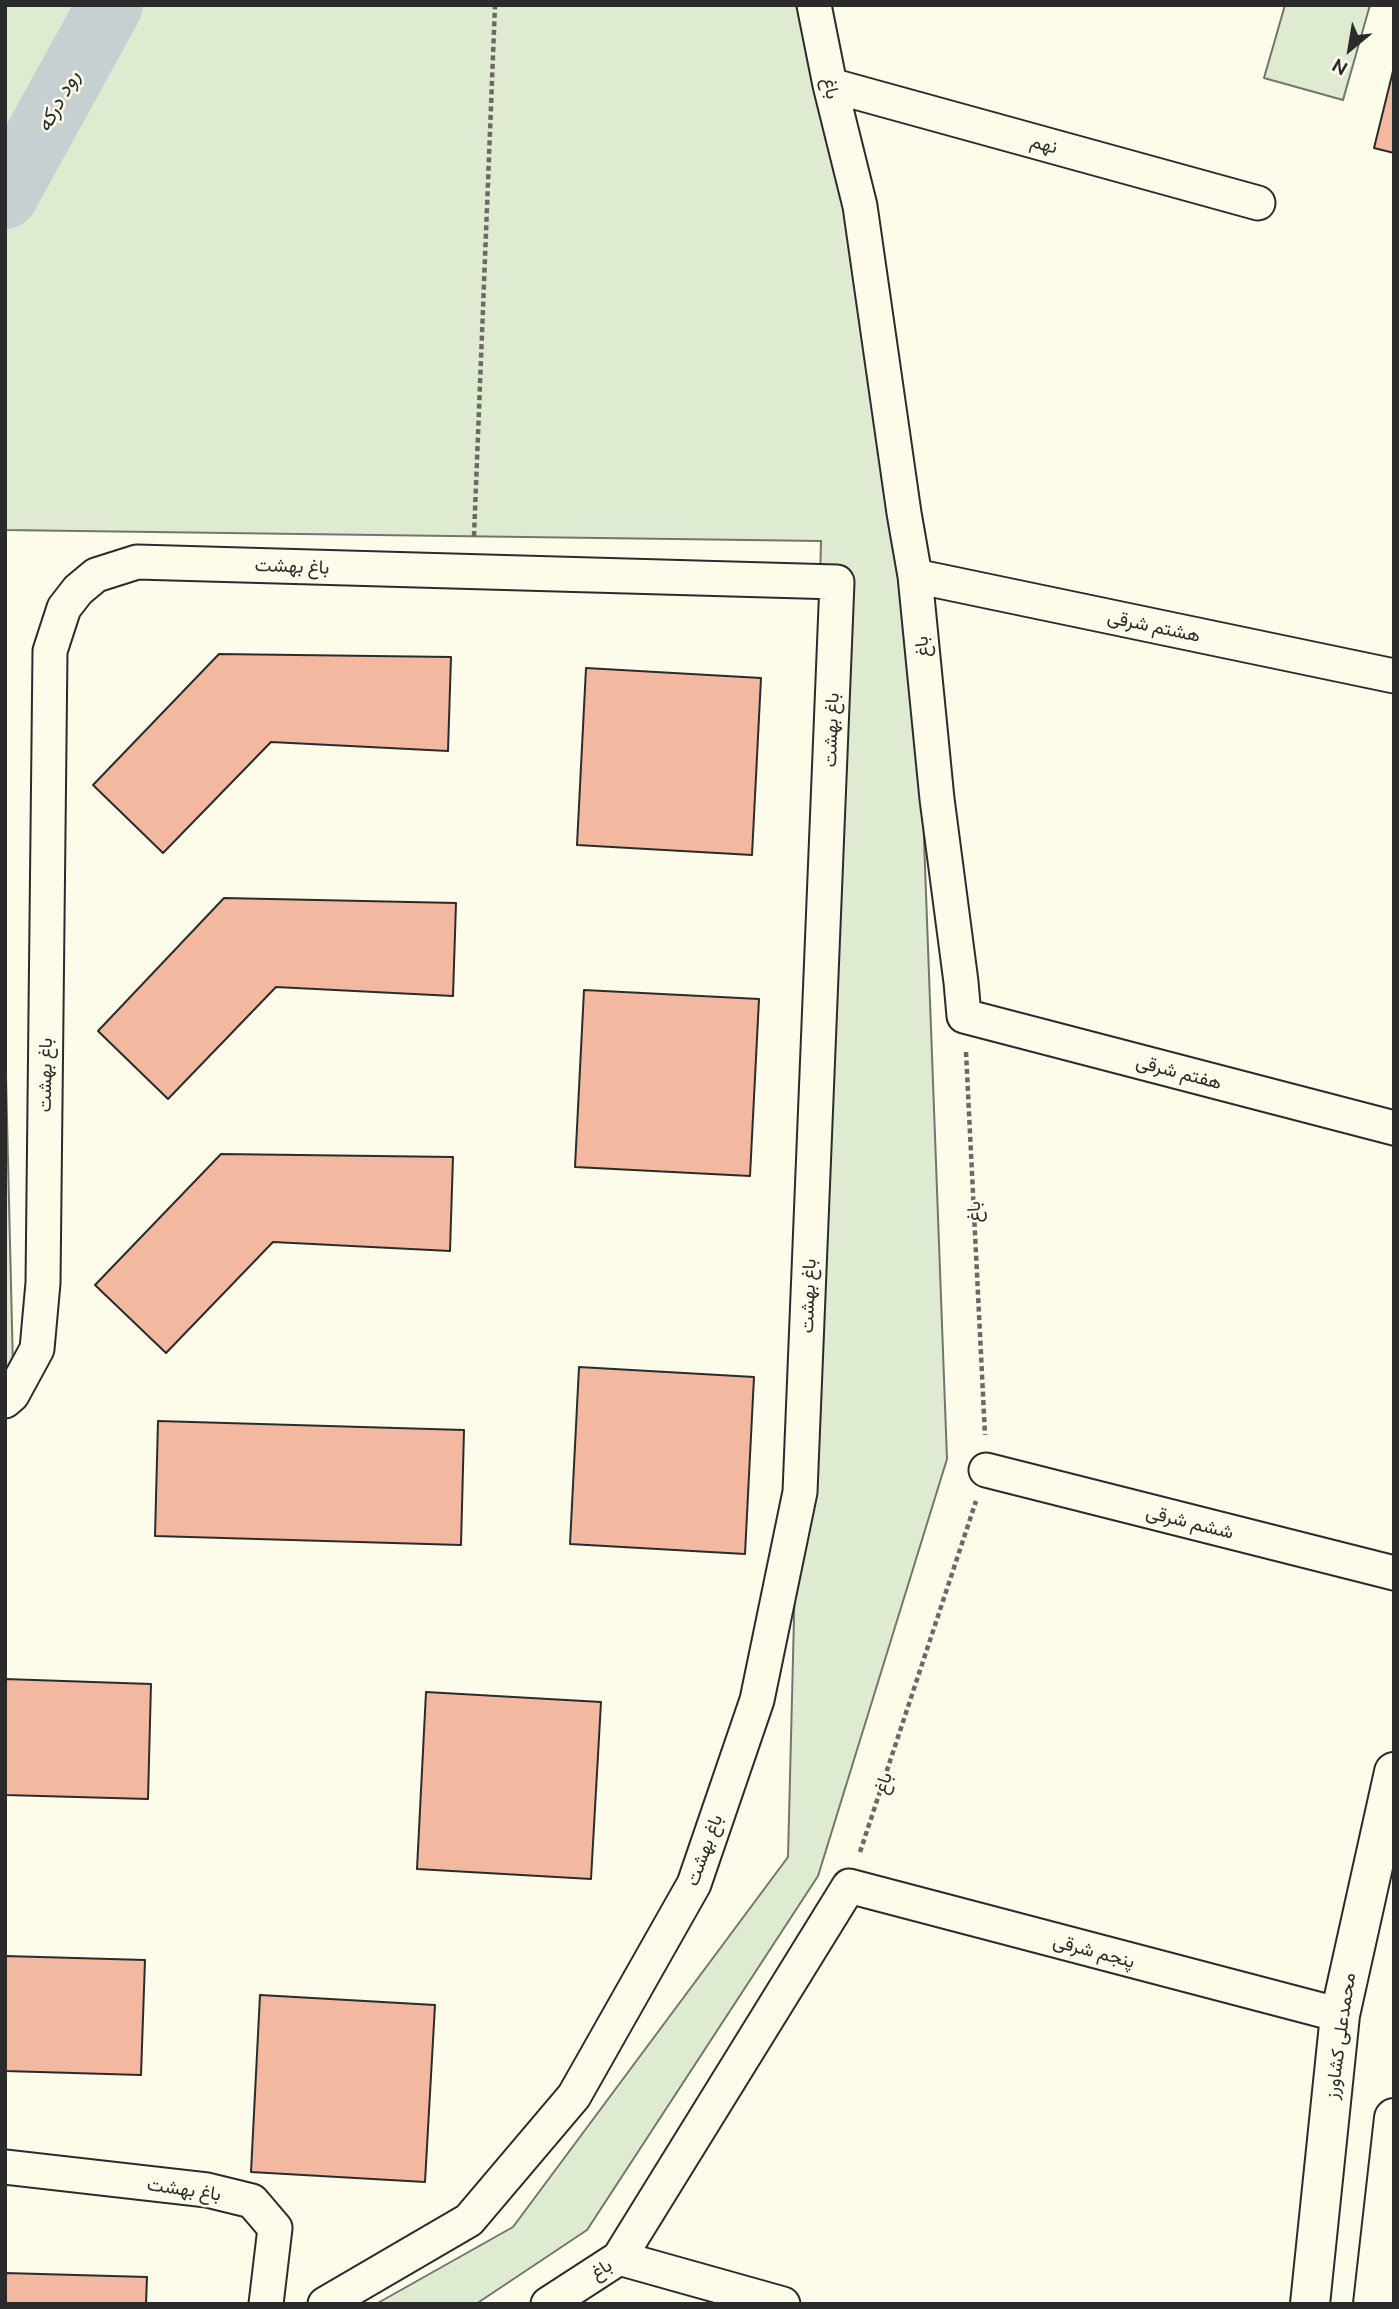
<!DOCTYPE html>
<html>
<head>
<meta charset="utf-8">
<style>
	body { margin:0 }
	#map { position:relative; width:1399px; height:2309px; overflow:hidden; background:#fdfbea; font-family:Ubuntu,sans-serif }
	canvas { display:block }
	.frame { position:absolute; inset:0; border:7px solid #2b2b2b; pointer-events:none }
	.north { position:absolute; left:1315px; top:14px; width:70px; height:70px; -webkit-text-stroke:5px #fdfbea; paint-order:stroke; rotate:210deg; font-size:19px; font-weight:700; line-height:28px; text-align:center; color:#2b2b2b }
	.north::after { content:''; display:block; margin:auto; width:24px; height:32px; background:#2b2b2b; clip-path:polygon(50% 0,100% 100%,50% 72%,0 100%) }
</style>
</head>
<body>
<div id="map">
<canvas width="1399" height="2309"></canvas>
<div class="frame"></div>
<div class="north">N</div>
</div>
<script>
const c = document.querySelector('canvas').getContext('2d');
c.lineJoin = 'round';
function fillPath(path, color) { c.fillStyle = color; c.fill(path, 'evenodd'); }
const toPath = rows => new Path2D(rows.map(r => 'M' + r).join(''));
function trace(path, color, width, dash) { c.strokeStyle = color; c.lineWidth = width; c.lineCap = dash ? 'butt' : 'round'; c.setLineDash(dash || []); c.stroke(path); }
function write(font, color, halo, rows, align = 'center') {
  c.font = font + ' Ubuntu,Vazirmatn,sans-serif'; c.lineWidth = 5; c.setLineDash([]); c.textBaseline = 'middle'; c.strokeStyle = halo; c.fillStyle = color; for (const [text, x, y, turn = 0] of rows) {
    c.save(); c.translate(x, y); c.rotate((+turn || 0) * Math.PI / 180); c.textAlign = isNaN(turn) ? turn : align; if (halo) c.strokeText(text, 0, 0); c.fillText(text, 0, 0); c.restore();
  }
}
const green = toPath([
	[5,5,804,5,842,175,911,618,922,786,947,1459,818,1876,587,2230,476,2304,376,2304,513,2227,788,1857,821,541,5,530,5,5],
	[1285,5,1370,5,1343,100,1264,78,1285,5],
	[5,1035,13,1368,5,1375,5,1035]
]);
fillPath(green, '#deebd1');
trace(green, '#74746e', 2);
trace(toPath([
	[5,196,110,5]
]), '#c7d0d0', 66);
const building = toPath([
	[1394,67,1394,153,1374,148,1394,67],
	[219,654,451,657,448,751,271,742,163,853,93,785,219,654],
	[586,668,761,678,752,855,577,845,586,668],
	[224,898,456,903,453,996,276,987,168,1099,98,1031,224,898],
	[584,990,759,999,750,1176,575,1167,584,990],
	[221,1154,453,1157,450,1251,273,1242,166,1353,95,1285,221,1154],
	[579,1367,754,1377,745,1554,570,1544,579,1367],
	[158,1421,464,1430,461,1545,155,1536,158,1421],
	[5,1679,151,1684,148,1799,5,1795,5,1679],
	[426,1692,601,1702,591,1879,417,1869,426,1692],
	[5,1956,145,1960,141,2075,5,2071,5,1956],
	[260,1995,435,2005,425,2182,251,2172,260,1995],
	[5,2273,147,2277,146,2304,5,2304,5,2273]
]);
fillPath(building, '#f2b8a0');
trace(building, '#2b2b2b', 2);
const minor = toPath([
	[814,5,830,85,860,206,904,513,915,576,937,799,961,982,964,1016,1394,1128],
	[830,85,1258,203],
	[915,576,1394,676],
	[5,1401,12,1395,37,1349,43,1283,50,651,64,608,78,590,96,575,137,562,837,582,800,1492,757,1700,694,1884,574,2096,469,2220,325,2304],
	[986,1470,1394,1573],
	[5,2167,207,2190,252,2201,275,2228,266,2304],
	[619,2258,783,2304],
	[548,2304,619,2258,849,1886,1340,2015]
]);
const secondary = toPath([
	[1310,2304,1340,2015,1394,1772],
	[1373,2304,1394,2118]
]);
trace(minor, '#2b2b2b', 37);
trace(secondary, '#2b2b2b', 42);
trace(toPath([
	[474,536,495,5],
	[966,1052,985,1435],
	[860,1852,976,1501]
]), '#6a6964', 4.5, [5, 3.5]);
trace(minor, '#fdfbea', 33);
trace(secondary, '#fdfbea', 38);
write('19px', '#2b2b2b', '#fdfbea', [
	["باغ",831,88,77],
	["نهم",1044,144,15],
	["باغ بهشت",292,566,2],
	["هشتم شرقی",1154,626,12],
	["باغ",922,647,-96],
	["باغ بهشت",831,730,-88],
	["هفتم شرقی",1179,1072,15],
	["باغ بهشت",45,1075,-89],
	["باغ",974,1212,-93],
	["باغ بهشت",808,1296,-88],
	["ششم شرقی",1190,1522,14],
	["باغ",883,1783,-72],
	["باغ بهشت",704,1850,-70],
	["پنجم شرقی",1094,1951,15],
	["محمدعلی کشاورز",1340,2036,-82],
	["باغ بهشت",184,2189,8],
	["باغ",601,2269,-33]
]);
write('italic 21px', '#2b2b2b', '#fdfbea', [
	["رود درکه",58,101,-61]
]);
</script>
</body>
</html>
